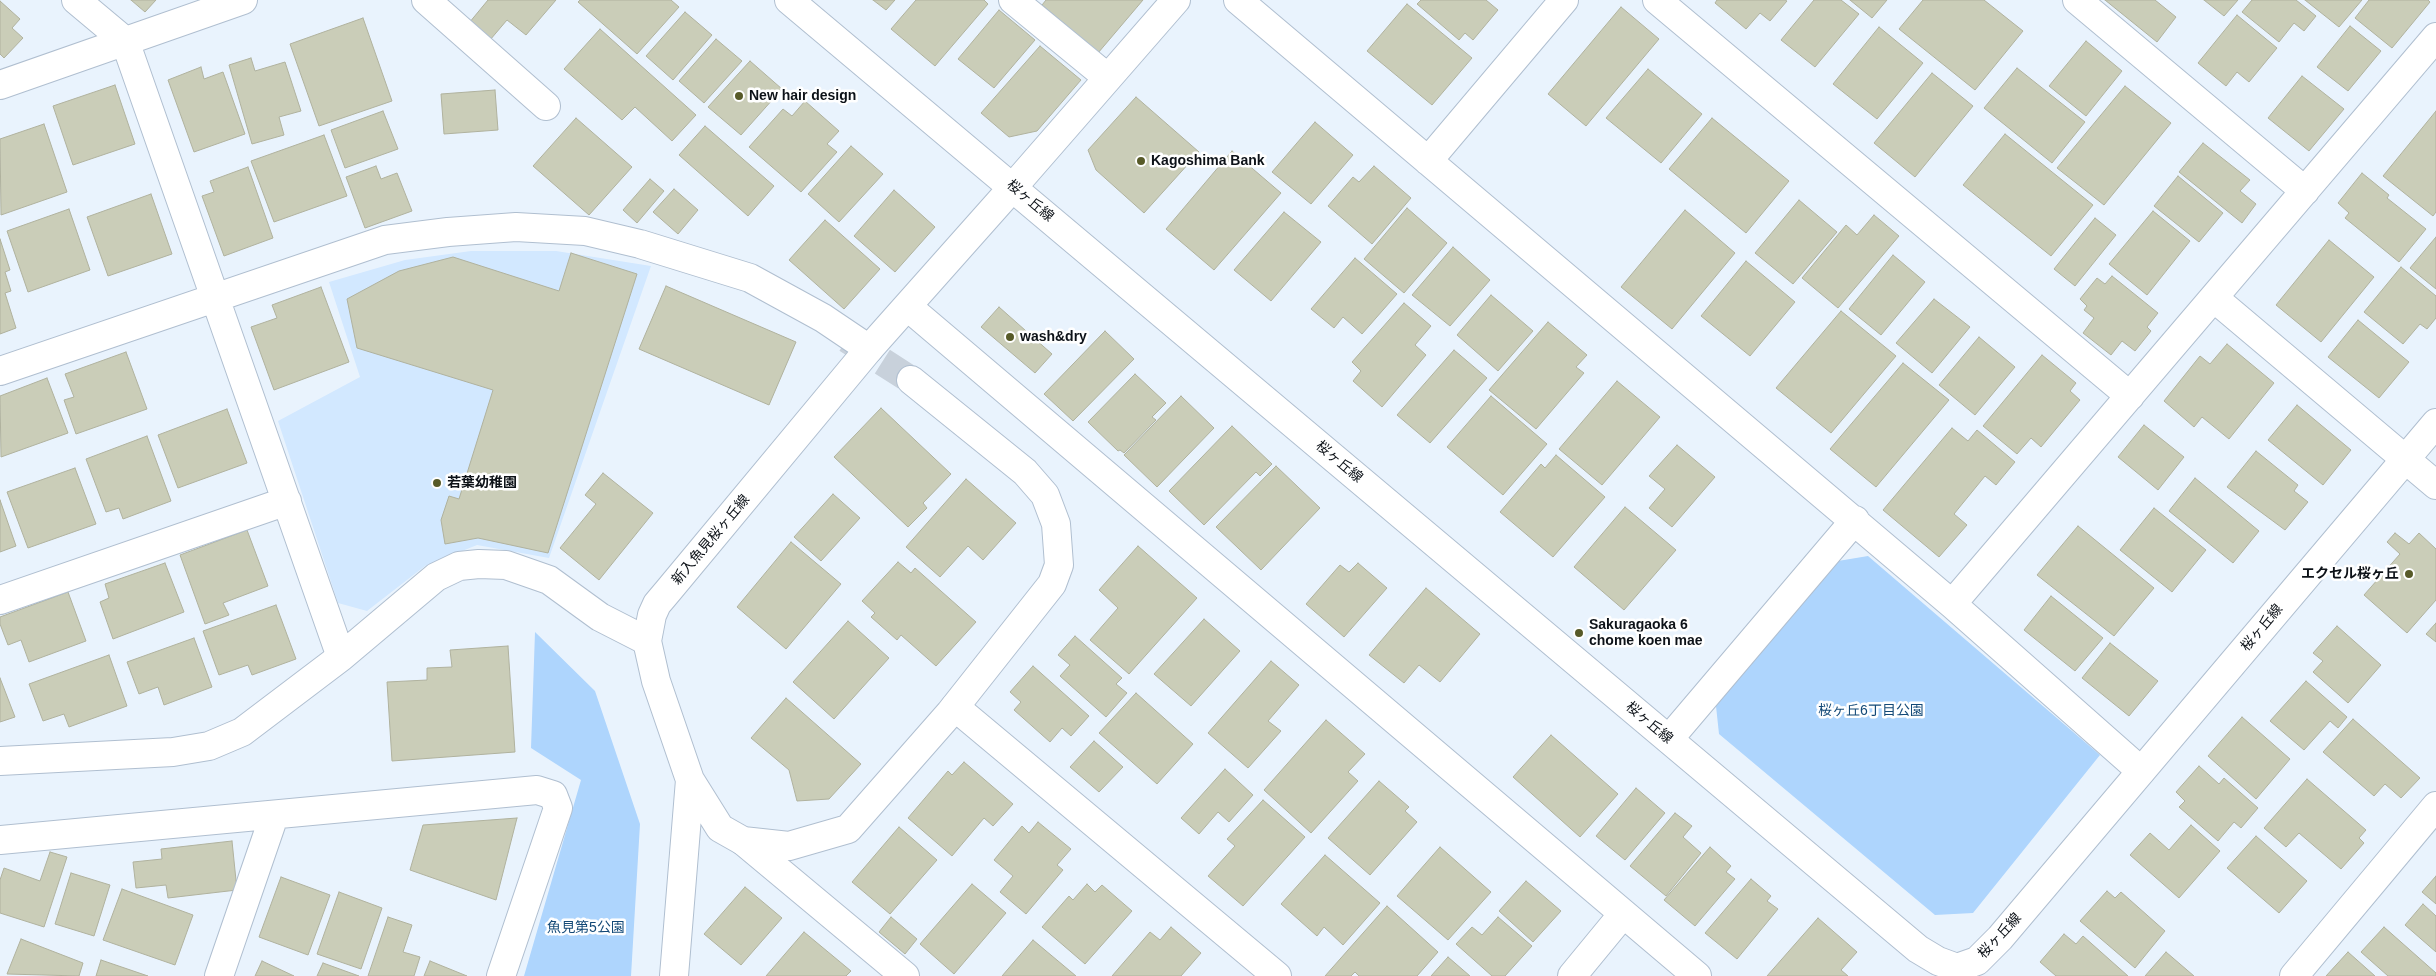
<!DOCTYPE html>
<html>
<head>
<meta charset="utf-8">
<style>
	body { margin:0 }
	canvas { display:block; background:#e9f3fd }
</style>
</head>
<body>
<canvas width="2436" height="976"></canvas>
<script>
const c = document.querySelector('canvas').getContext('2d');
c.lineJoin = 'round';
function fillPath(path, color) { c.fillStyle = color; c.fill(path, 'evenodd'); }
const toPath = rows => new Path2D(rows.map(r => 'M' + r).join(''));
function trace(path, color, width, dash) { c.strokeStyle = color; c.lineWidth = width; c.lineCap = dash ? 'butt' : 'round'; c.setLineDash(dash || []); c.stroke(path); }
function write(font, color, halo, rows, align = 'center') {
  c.font = font + ' Arial,"Noto Sans JP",sans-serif'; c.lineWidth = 5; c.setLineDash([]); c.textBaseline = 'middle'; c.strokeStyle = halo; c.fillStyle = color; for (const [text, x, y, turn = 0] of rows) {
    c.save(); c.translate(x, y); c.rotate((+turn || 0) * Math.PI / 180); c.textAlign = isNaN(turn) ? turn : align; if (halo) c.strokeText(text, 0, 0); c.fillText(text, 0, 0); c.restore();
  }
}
fillPath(toPath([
	[471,251,556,251,651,266,549,558,477,545,425,566,367,611,338,603,278,421,360,377,329,282,405,260]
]), '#d2e8ff');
fillPath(toPath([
	[1868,556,2100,755,1973,913,1935,915,1719,734,1716,706,1838,561],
	[535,632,595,691,640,824,631,976,524,976,581,780,531,748]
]), '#aed5fd');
const building = toPath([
	[131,0,156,0,145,12,131,0],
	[488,0,556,0,526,35,507,20,490,40,469,23,488,0],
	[580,0,671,0,679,7,637,54,578,2,580,0],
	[873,0,895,0,886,10,873,0],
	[916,0,984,0,988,4,935,66,891,29,916,0],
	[1046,0,1143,0,1098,53,1042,5,1046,0],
	[1421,0,1486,0,1498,10,1473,40,1465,33,1459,40,1417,4,1421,0],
	[1717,0,1785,0,1787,1,1770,21,1760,13,1746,29,1715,3,1717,0],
	[1814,0,1841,0,1859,14,1815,67,1781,40,1814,0],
	[1850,0,1887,0,1872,18,1850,0],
	[1923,0,1984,0,2023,31,1975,90,1899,29,1923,0],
	[2105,0,2155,0,2176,17,2157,42,2105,0],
	[2204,0,2238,0,2224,16,2204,0],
	[2252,0,2296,0,2316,16,2304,31,2294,23,2279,42,2242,12,2252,0],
	[2305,0,2362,0,2339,27,2305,0],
	[2369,0,2428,0,2430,2,2392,48,2355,18,2369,0],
	[0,1,20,19,12,28,23,38,4,58,0,54,0,1],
	[1407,4,1472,58,1432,105,1367,51,1407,4],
	[1621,7,1659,39,1586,126,1548,94,1621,7],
	[999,10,1035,40,994,88,958,59,999,10],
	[685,12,712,35,673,80,646,56,685,12],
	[2237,15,2277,48,2249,82,2237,72,2226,86,2198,63,2237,15],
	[363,18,392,101,319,126,290,44,363,18],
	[2350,26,2381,51,2348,91,2317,67,2350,26],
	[1879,27,1923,63,1877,119,1833,84,1879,27],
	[600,29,696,115,672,141,635,107,622,120,564,69,600,29],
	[716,39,742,61,704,103,679,81,716,39],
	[2086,41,2122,71,2086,116,2049,86,2086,41],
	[1040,46,1081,80,1037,131,1009,137,981,113,1040,46],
	[251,58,255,71,285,62,301,111,279,117,284,135,252,144,229,65,251,58],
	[750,61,782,89,741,135,708,107,750,61],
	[201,67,204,79,223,72,245,134,194,152,168,80,201,67],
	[2017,68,2085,122,2052,163,1984,108,2017,68],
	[1648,69,1702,114,1661,163,1606,118,1648,69],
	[1932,73,1973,106,1915,177,1874,143,1932,73],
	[2302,76,2344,109,2309,151,2268,118,2302,76],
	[115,85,135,144,73,165,53,106,115,85],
	[2125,86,2171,123,2104,205,2057,168,2125,86],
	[495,90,498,130,444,134,441,94,495,90],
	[1136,97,1199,152,1144,213,1096,170,1088,150,1136,97],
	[805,101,839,131,827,144,837,152,801,192,749,147,783,109,792,116,805,101],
	[383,111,398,149,345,168,331,130,383,111],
	[2436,111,2436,212,2433,216,2383,176,2436,111],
	[576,118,632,167,589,215,533,166,576,118],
	[1712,118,1789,181,1746,233,1669,169,1712,118],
	[1315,122,1353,155,1311,204,1272,172,1315,122],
	[44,124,67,192,1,215,0,139,44,124],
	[705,126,774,186,748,216,679,155,705,126],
	[2005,134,2093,205,2051,256,1963,185,2005,134],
	[324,135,347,196,274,222,251,161,324,135],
	[2203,143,2250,180,2240,191,2256,204,2242,223,2179,172,2203,143],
	[851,146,883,174,839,222,808,194,851,146],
	[1232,151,1281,193,1214,270,1166,229,1232,151],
	[376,166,381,179,397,173,412,211,365,228,346,177,376,166],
	[1374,166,1411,198,1372,244,1328,206,1353,177,1359,182,1374,166],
	[248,167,273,238,224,256,202,196,214,192,210,181,248,167],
	[2362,173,2389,195,2387,198,2426,229,2399,262,2345,218,2349,213,2338,203,2362,173],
	[2178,176,2223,213,2199,242,2154,206,2178,176],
	[650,179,664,191,637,223,623,210,650,179],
	[674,189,698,210,678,234,653,212,674,189],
	[894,190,935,227,895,272,854,236,894,190],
	[151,194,172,254,108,276,87,217,151,194],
	[1799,200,1837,232,1793,284,1755,253,1799,200],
	[1407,208,1447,243,1404,293,1364,259,1407,208],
	[69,209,90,270,28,292,7,231,69,209],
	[1685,210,1735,253,1672,329,1621,287,1685,210],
	[2153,211,2190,241,2147,295,2109,264,2153,211],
	[1284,212,1321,242,1271,301,1234,270,1284,212],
	[1874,215,1899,236,1838,308,1802,278,1846,225,1857,235,1874,215],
	[2095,218,2116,235,2075,286,2054,269,2095,218],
	[825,220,880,269,844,309,789,260,825,220],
	[2436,237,2436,289,2410,268,2436,237],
	[0,239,10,270,5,272,11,291,5,293,16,328,0,334,0,239],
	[2329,240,2374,277,2321,342,2276,305,2329,240],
	[1453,247,1490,280,1450,326,1412,295,1453,247],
	[571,253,637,274,548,553,478,538,445,544,441,520,449,496,459,499,493,390,357,348,347,299,399,271,453,257,559,291,571,253],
	[1893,255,1925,282,1881,335,1849,309,1893,255],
	[1355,258,1397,294,1362,334,1343,317,1334,328,1311,309,1355,258],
	[1746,261,1795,302,1750,356,1701,316,1746,261],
	[2401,267,2436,296,2436,318,2427,329,2420,324,2403,344,2364,312,2401,267],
	[2112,276,2158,313,2147,327,2151,331,2135,351,2122,341,2111,355,2083,333,2094,318,2084,310,2087,306,2080,299,2097,278,2105,284,2112,276],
	[666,286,796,342,769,405,639,349,666,286],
	[321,287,349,362,274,390,251,327,277,318,272,305,321,287],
	[1491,295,1533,331,1498,371,1457,335,1491,295],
	[1934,299,1970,327,1932,373,1896,343,1934,299],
	[1404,303,1431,326,1415,345,1426,355,1382,407,1353,381,1361,371,1352,362,1404,303],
	[999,307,1052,354,1035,373,981,327,999,307],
	[1841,311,1896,356,1831,433,1776,388,1841,311],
	[2358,320,2409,362,2379,398,2328,357,2358,320],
	[1548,322,1587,355,1576,367,1584,373,1536,429,1489,390,1548,322],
	[1105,331,1134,359,1073,421,1044,394,1105,331],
	[1979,337,2015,367,1975,415,1939,385,1979,337],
	[2227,344,2274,383,2229,439,2202,417,2194,427,2164,401,2200,356,2210,364,2227,344],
	[1454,350,1487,378,1430,443,1397,415,1454,350],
	[126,352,147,409,76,434,64,400,74,397,65,374,126,352],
	[2042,355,2076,383,2070,391,2080,400,2041,447,2031,438,2017,454,1983,426,2042,355],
	[1903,363,1949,400,1876,487,1830,449,1903,363],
	[1135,374,1166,403,1152,417,1156,420,1124,453,1120,450,1118,451,1088,422,1135,374],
	[47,378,68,433,1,457,0,396,47,378],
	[1617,381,1660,417,1602,485,1559,449,1617,381],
	[1181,396,1214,428,1157,487,1124,455,1181,396],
	[1491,396,1547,444,1503,495,1447,447,1491,396],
	[2297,405,2351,450,2323,485,2268,440,2297,405],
	[881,408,951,474,923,503,927,508,908,527,834,457,881,408],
	[227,409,247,463,178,488,158,435,227,409],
	[2144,425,2184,457,2158,490,2118,457,2144,425],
	[1232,426,1272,464,1260,476,1256,472,1204,525,1169,491,1232,426],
	[1952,428,1968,441,1977,430,2015,462,1996,485,1985,476,1954,514,1967,525,1939,557,1883,510,1952,428],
	[147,436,171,501,123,519,119,508,106,512,86,459,147,436],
	[1677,445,1715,477,1672,527,1649,508,1665,489,1649,476,1677,445],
	[2256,451,2298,485,2294,491,2308,502,2285,530,2227,487,2256,451],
	[1556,455,1605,497,1553,557,1500,512,1541,464,1545,468,1556,455],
	[1276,466,1320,508,1261,570,1216,527,1276,466],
	[75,468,96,524,28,548,7,492,75,468],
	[603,473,653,513,599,580,560,548,596,504,585,495,603,473],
	[2195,478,2259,531,2233,563,2169,511,2195,478],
	[966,479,1016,523,983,560,968,546,940,577,906,547,966,479],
	[833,494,860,518,821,561,794,537,833,494],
	[0,500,16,546,0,552,0,500],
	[1625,507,1676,550,1624,610,1574,567,1625,507],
	[2154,508,2206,550,2172,592,2120,550,2154,508],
	[2078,526,2154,588,2114,636,2037,575,2078,526],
	[247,530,268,586,223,603,229,615,205,624,180,555,247,530],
	[2395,533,2409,544,2419,533,2436,549,2436,600,2407,633,2364,595,2400,554,2387,542,2395,533],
	[791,542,841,584,786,649,737,607,791,542],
	[1138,546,1197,598,1129,674,1090,640,1118,608,1099,590,1138,546],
	[898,562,911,573,915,568,976,622,936,666,901,635,897,640,871,617,875,613,862,601,898,562],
	[165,563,184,612,113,639,100,602,109,598,105,584,165,563],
	[1358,563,1387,588,1344,637,1306,604,1340,565,1349,572,1358,563],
	[1426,588,1480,634,1440,682,1419,665,1404,683,1369,655,1426,588],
	[68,592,86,641,29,662,21,640,8,645,0,624,0,617,68,592],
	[2051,596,2103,638,2075,671,2024,630,2051,596],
	[276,605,296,659,252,675,248,665,219,675,203,631,276,605],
	[1204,619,1240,651,1191,706,1154,674,1204,619],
	[848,621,889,658,834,719,793,682,848,621],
	[2436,623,2436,642,2426,634,2436,623],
	[2337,626,2381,665,2348,703,2313,672,2323,661,2313,653,2337,626],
	[1075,636,1122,678,1116,684,1127,693,1106,717,1060,676,1070,665,1058,655,1075,636],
	[194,638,212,687,164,705,158,687,139,694,127,662,194,638],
	[2110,643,2158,681,2129,716,2082,678,2110,643],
	[508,646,515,752,392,761,387,682,427,680,427,668,452,667,450,650,508,646],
	[109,655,127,706,69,727,64,714,43,721,29,684,109,655],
	[1271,661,1299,685,1268,721,1281,731,1248,768,1208,733,1271,661],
	[1033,666,1089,716,1071,736,1062,728,1050,742,1014,710,1021,702,1010,692,1033,666],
	[0,678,15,717,0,722,0,678],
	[2306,681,2347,717,2338,728,2330,721,2304,750,2270,721,2306,681],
	[1136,693,1193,744,1157,784,1099,733,1136,693],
	[786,698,861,764,829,799,797,801,789,770,751,738,786,698],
	[2242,717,2290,759,2256,799,2208,756,2242,717],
	[2353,719,2420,778,2401,798,2385,784,2374,796,2323,752,2353,719],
	[1326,720,1365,754,1348,772,1358,781,1311,833,1264,790,1326,720],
	[1551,735,1618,794,1580,837,1513,777,1551,735],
	[1094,741,1123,767,1099,792,1070,767,1094,741],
	[964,762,1013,804,993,826,984,818,952,856,908,818,948,771,952,775,964,762],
	[2199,766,2219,784,2224,778,2258,808,2241,828,2234,822,2218,841,2179,807,2185,801,2176,792,2199,766],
	[1225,769,1253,795,1229,822,1218,812,1199,834,1181,818,1225,769],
	[2307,779,2366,830,2359,838,2364,843,2341,869,2299,833,2286,847,2264,828,2307,779],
	[1379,781,1409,807,1405,811,1417,822,1370,875,1328,838,1379,781],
	[1636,788,1665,813,1625,860,1596,836,1636,788],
	[1263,800,1305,837,1243,906,1208,876,1235,846,1227,839,1263,800],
	[1675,813,1692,826,1683,837,1701,853,1666,896,1630,866,1675,813],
	[517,818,496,900,410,870,423,825,517,818],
	[1038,822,1071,849,1057,865,1063,870,1026,914,1000,892,1013,876,994,860,1022,826,1029,833,1038,822],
	[2191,825,2220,851,2179,898,2130,855,2150,833,2169,850,2191,825],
	[899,827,937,860,890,914,852,882,899,827],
	[2256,836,2307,881,2279,913,2227,868,2256,836],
	[232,841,237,890,168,898,166,885,136,888,133,862,162,859,161,849,232,841],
	[1440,847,1491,892,1448,940,1397,896,1440,847],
	[1710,847,1731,866,1726,872,1735,879,1695,926,1664,900,1710,847],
	[50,852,67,857,44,927,0,913,0,880,4,868,40,881,50,852],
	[1325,855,1380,903,1343,945,1324,927,1317,936,1281,904,1325,855],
	[71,873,110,885,94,936,55,924,71,873],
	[2436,876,2436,904,2422,892,2436,876],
	[281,877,330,895,308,955,259,937,281,877],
	[1751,879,1771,896,1767,901,1778,909,1737,959,1705,933,1751,879],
	[1526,881,1561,911,1533,942,1499,911,1526,881],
	[972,884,1006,913,954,974,920,944,972,884],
	[1087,884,1095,892,1102,885,1132,911,1085,964,1042,927,1069,896,1073,900,1087,884],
	[745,887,782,918,741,965,704,934,745,887],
	[122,889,193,915,175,965,103,940,122,889],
	[2107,891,2115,898,2121,892,2165,931,2135,968,2080,921,2107,891],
	[339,892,382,908,361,969,317,954,339,892],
	[2423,904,2436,916,2436,952,2405,925,2423,904],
	[1387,906,1438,952,1417,976,1359,976,1355,972,1351,976,1325,976,1387,906],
	[388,917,412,925,403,952,420,957,414,976,368,976,388,917],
	[891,917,917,939,905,954,879,932,891,917],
	[1498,917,1532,946,1505,976,1492,976,1456,944,1472,927,1482,935,1498,917],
	[1818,918,1857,952,1841,970,1848,976,1767,976,1818,918],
	[1171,927,1201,953,1181,976,1112,976,1150,932,1160,940,1171,927],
	[2384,927,2436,973,2436,976,2388,976,2361,952,2384,927],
	[804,932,851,971,846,976,766,976,804,932],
	[2064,934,2076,944,2083,936,2128,976,2056,976,2040,962,2064,934],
	[21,939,83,963,79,976,7,974,21,939],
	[1033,940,1076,976,1002,976,1033,940],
	[2166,952,2194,976,2145,976,2166,952],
	[2348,952,2375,976,2326,976,2348,952],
	[1448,957,1470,976,1431,976,1448,957],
	[101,960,148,976,96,976,101,960],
	[262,961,294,976,255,976,262,961],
	[430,961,467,976,424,976,430,961],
	[323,963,359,976,317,976,323,963]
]);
fillPath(building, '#cacdb8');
trace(building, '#b0b29e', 1);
trace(toPath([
	[847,339,911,380]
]), '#c8d1db', 28, [28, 14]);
const minor = toPath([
	[76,0,125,41,341,657],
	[426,0,546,106],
	[1013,0,1108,78],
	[1238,0,1952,604,2436,37],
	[1657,0,2130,396],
	[2077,0,2305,191],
	[0,85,243,0],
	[1428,161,1564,0],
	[1013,187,1176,0],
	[2214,298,2436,485],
	[908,307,1697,976],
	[0,371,385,240,448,232,516,227,585,231,640,244,750,278,823,318,869,349],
	[0,600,287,501],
	[1952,604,2141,771],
	[955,707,1277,976],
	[1669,739,1855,520],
	[0,761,173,752,209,746,242,732,341,657,436,577,459,566,479,564,506,565,549,580,600,617,647,641],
	[0,840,537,790,553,795,558,808,501,976],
	[743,841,905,976],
	[219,976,274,816],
	[1572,976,1623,914],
	[2294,976,2436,806]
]);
const tertiary = toPath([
	[789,0,1918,949,1938,961,1957,968,1977,961,2000,938,2436,423],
	[690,780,720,828,743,841,789,846,848,829,950,713,1052,584,1059,565,1056,524,1045,495,1025,472,911,380],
	[674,976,690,780,656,681,647,641,652,615,657,604,668,591,869,349,1013,187]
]);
trace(minor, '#b0bfd0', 30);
trace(tertiary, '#b0bfd0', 30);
trace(minor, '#fff', 28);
trace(tertiary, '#fff', 28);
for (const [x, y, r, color] of [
	[739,96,5,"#575a28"],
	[1141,161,5,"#575a28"],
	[1010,337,5,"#575a28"],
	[437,483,5,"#575a28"],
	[2409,574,5,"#575a28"],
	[1579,633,5,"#575a28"]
]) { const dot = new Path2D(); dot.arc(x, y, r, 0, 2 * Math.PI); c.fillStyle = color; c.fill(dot); trace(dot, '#fff', 2); }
write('bold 14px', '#0d1218', '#fff', [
	["New hair design",749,96],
	["Kagoshima Bank",1151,161],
	["wash&dry",1020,337],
	["若葉幼稚園",447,483],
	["エクセル桜ヶ丘",2399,574,"right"],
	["Sakuragaoka 6",1589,625],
	["chome koen mae",1589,641]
], 'left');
write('14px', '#0d1218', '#fff', [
	["桜ヶ丘線",1030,201,40],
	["桜ヶ丘線",1339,462,40],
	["新入魚見桜ヶ丘線",711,540,-50],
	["桜ヶ丘線",2262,628,-50],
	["桜ヶ丘線",1649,723,40],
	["桜ヶ丘線",2000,936,-47]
]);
write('14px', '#134977', '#fff', [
	["桜ヶ丘6丁目公園",1871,711],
	["魚見第5公園",586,928]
]);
</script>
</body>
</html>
